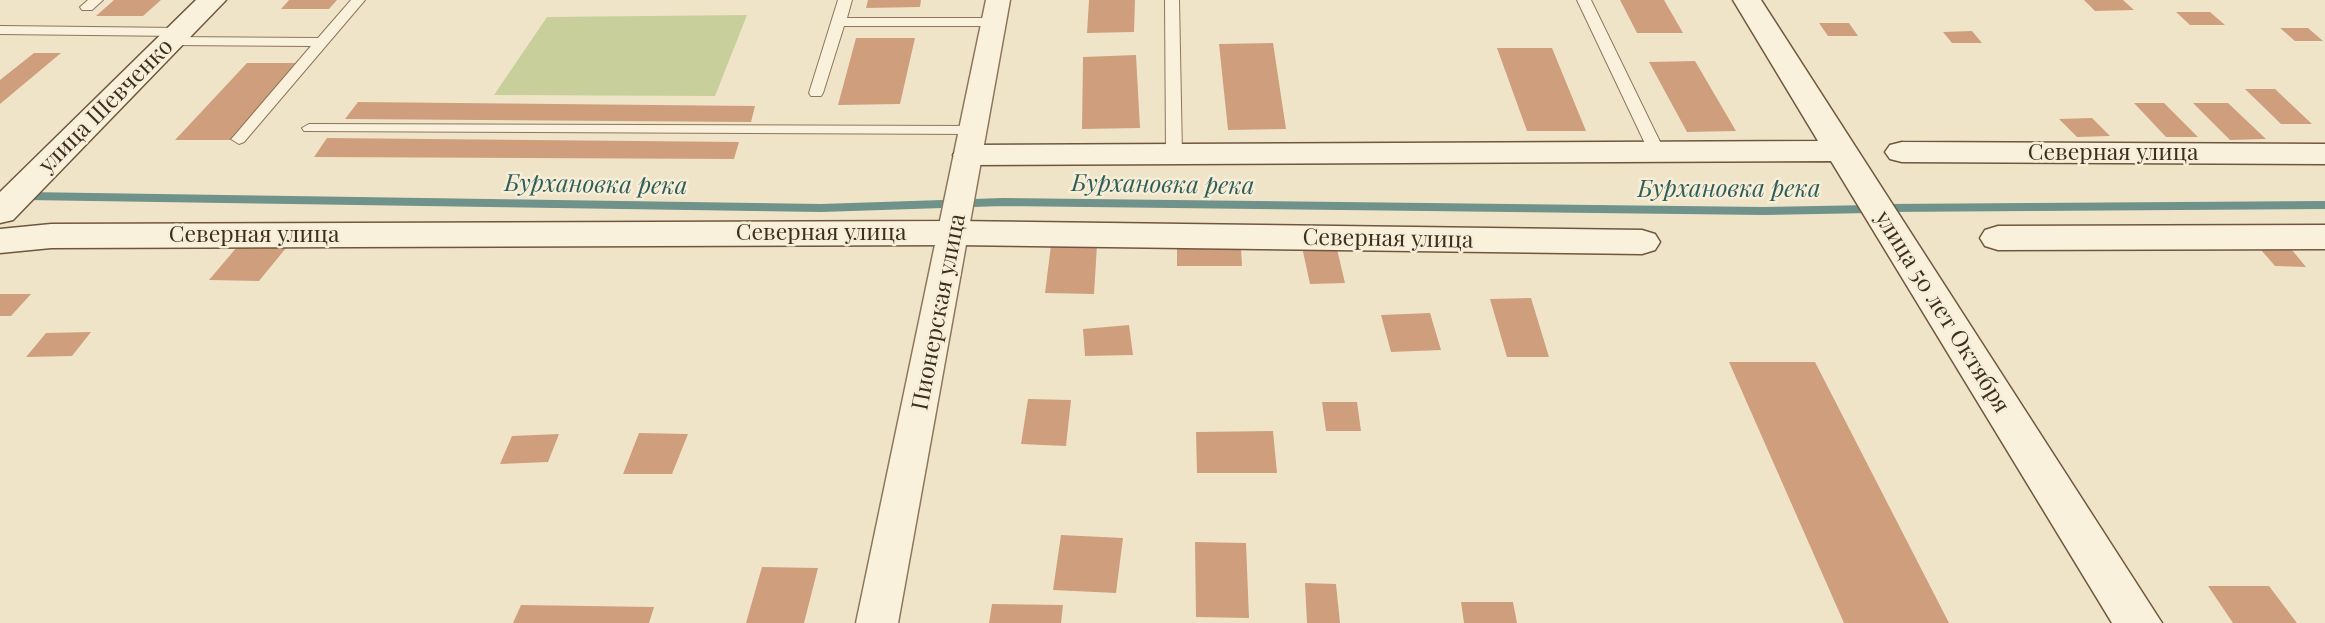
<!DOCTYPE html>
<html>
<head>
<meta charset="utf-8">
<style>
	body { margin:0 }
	canvas { display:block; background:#f0e4c8 }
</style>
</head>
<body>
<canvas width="2325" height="623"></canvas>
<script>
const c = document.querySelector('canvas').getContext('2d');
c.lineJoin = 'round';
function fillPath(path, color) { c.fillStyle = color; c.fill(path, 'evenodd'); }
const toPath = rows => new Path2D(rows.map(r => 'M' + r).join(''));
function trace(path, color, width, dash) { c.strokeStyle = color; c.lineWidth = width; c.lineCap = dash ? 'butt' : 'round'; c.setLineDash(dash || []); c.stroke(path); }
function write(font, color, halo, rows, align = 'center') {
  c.font = font + ' "Playfair Display",serif'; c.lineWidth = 5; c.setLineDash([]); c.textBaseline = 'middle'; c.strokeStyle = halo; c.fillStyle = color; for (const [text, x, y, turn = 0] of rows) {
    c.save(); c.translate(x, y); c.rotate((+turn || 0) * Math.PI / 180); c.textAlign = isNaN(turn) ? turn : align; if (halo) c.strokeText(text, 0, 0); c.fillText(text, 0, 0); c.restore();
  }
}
fillPath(toPath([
	[747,15,715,96,494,95,547,17]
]), '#c9cf9b');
trace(toPath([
	[26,196,821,208,1003,202,1764,211,1871,209],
	[1885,208,2325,205]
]), '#6f938a', 8);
fillPath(toPath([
	[114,0,161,0,143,16,96,16],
	[289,0,337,0,329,9,281,9],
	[868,0,921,0,920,7,866,8],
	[1089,0,1135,0,1134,32,1087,33],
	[1620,0,1664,0,1683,33,1637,33],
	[2084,0,2123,0,2134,10,2095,11],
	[2176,12,2210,12,2225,25,2190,25],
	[1819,23,1849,23,1858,36,1828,36],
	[2280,28,2308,28,2323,41,2295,41],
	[1972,31,1982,43,1952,43,1943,32],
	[856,38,915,38,900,104,838,105],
	[1273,43,1286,129,1228,130,1219,44],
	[1497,48,1552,48,1586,131,1527,131],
	[34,53,61,53,0,104,0,80],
	[1136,55,1140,128,1082,129,1083,57],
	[1695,61,1736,131,1687,132,1649,62],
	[247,63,297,63,230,140,175,140],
	[2245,89,2275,89,2312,124,2281,124],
	[358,102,755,106,751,122,345,119],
	[2134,103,2164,103,2198,137,2166,137],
	[2193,103,2228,103,2266,139,2230,140],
	[2092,118,2110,136,2077,137,2059,119],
	[327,138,739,142,734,159,314,157],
	[2255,243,2287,244,2306,267,2275,266],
	[1051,245,1097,245,1094,294,1045,293],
	[1336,245,1345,283,1310,284,1302,247],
	[237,247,286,248,259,281,209,280],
	[1241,248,1242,266,1177,266,1177,249],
	[0,294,31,294,11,316,0,316],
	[1531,298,1549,357,1507,357,1490,299],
	[1430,313,1441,350,1391,352,1381,315],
	[1129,325,1133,355,1085,356,1083,329],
	[91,332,72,356,26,357,46,333],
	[1729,362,1815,362,1949,623,1844,623],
	[1028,399,1071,400,1066,446,1021,444],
	[1322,402,1357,402,1361,431,1326,431],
	[1273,431,1277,473,1197,473,1196,432],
	[639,433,688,434,672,474,623,474],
	[559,434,548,462,500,464,512,436],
	[1061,535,1123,538,1116,593,1053,590],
	[1195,542,1246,543,1249,618,1196,617],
	[762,567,818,568,804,623,746,623],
	[1305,583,1336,584,1340,623,1307,623],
	[2208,586,2269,586,2297,623,2233,623],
	[1461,602,1513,602,1517,623,1464,623],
	[992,604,1063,605,1061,623,989,623],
	[521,605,654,607,649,623,513,623]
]), '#cf9f7d');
const lane = toPath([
	[88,0,103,0,92,10,82,10,80,7,88,0],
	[351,0,365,0,244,142,239,144,231,139,234,136,311,46,171,45,164,41,171,37,318,38,351,0],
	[838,0,852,0,847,18,994,18,1001,22,994,26,844,26,823,93,821,96,811,96,809,93,838,0],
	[1165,0,1179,0,1182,154,1174,159,1166,154,1165,0],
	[1577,0,1591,0,1665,152,1662,155,1652,155,1649,152,1577,0],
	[0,26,180,28,187,32,180,36,0,34,0,26],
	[309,124,974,126,981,130,974,134,304,131,302,128,309,124]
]);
const street = toPath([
	[986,0,1010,0,898,623,856,623,986,0]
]);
const secondary = toPath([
	[196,0,226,0,13,220,0,223,0,192,196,0],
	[1733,0,1761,0,2162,623,2112,623,1831,161,970,165,958,162,953,155,958,148,970,145,1818,141,1733,0],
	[1902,142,2325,144,2325,164,1902,162,1890,159,1885,152,1890,145,1902,142],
	[955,221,1642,230,1655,234,1660,242,1655,250,1642,254,955,245,51,248,0,253,0,229,51,224,955,221],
	[2325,225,2325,249,1998,250,1985,246,1980,238,1985,230,1998,226,2325,225]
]);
trace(lane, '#8d765c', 2);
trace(street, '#8d765c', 3);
trace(secondary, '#6f573f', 3);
fillPath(lane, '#faf1dc');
fillPath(street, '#faf1dc');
fillPath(secondary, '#faf1dc');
write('23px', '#3d2e20', '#f7eed8', [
	["улица Шевченко",106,106,-45],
	["Северная улица",2113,153],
	["Северная улица",821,233],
	["Северная улица",254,235],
	["Северная улица",1388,239,1],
	["Пионерская улица",939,312,-79],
	["улица 50 лет Октября",1942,312,58]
]);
write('italic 24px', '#2f5d5a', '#f7eed8', [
	["Бурхановка река",596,185,1],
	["Бурхановка река",1163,185,1],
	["Бурхановка река",1729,190]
]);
</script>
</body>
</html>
